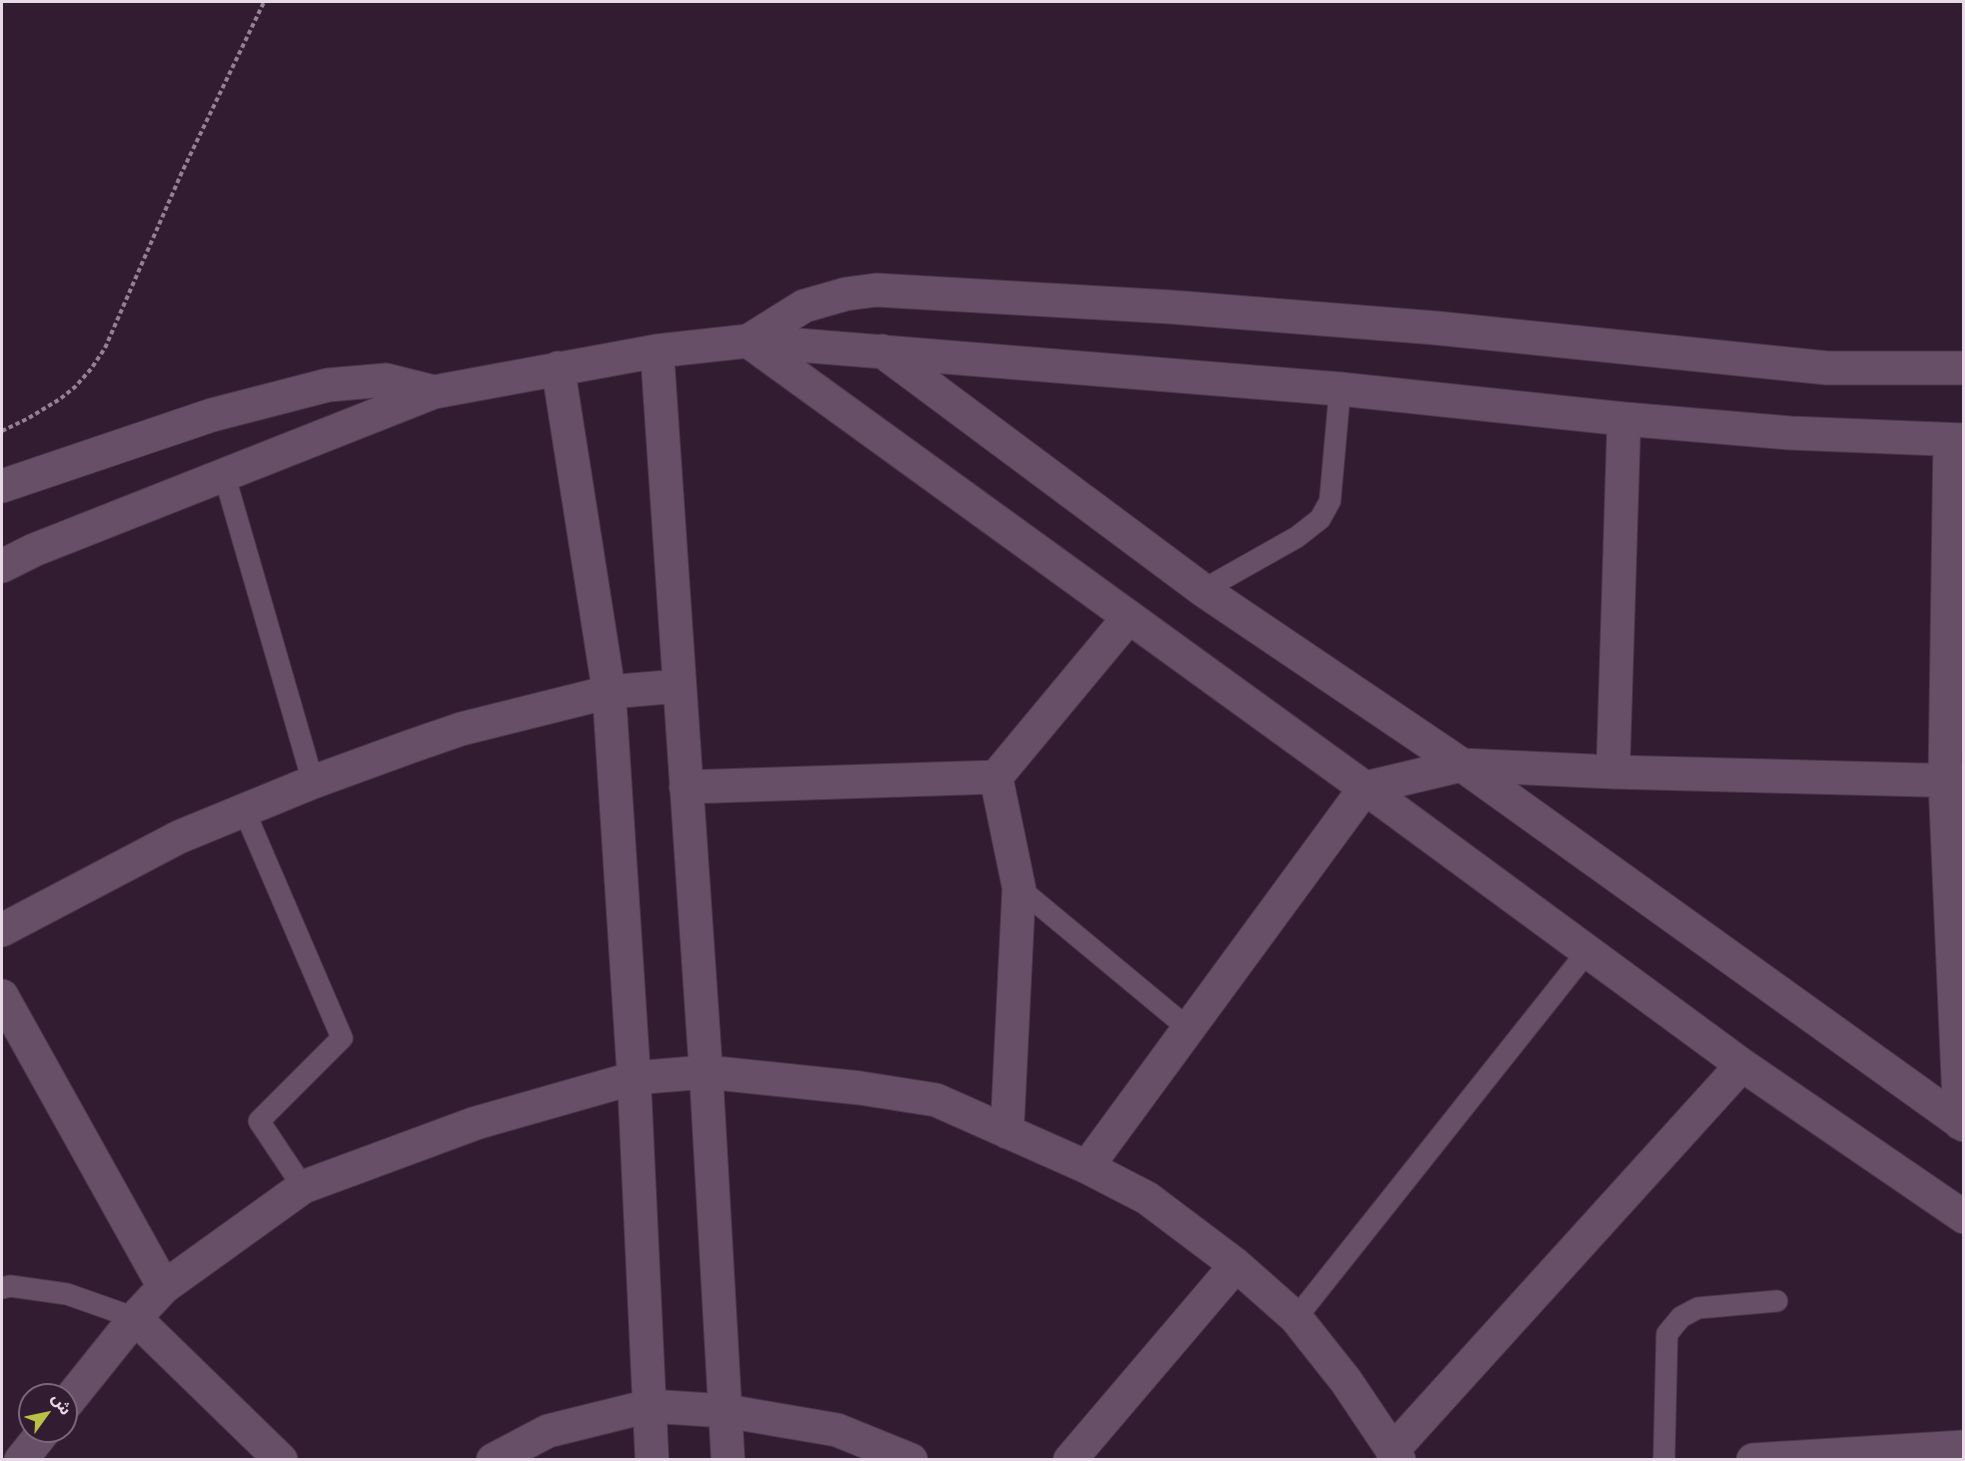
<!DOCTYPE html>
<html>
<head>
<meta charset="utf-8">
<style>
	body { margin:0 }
	#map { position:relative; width:1965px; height:1461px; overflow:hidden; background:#311c31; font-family:"Public Sans","Noto Sans Arabic",sans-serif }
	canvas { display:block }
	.frame { position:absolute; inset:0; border:3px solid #e8d9e7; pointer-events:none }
	.north { position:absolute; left:18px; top:1383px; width:60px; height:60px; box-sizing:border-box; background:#311c31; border:2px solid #7a687a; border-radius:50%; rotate:57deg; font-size:16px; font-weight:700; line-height:24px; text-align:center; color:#e8d9e7 }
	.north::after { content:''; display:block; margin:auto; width:21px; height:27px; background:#b8c146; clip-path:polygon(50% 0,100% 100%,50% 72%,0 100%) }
</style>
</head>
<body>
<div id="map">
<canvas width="1965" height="1461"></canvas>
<div class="frame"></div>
<div class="north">ش</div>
</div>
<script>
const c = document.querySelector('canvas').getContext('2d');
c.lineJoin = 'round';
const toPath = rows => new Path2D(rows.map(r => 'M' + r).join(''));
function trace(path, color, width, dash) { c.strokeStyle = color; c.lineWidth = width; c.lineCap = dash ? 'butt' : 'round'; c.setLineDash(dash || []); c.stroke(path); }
const lane = toPath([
	[224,474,313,782],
	[1203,590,1297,537,1320,519,1330,501,1340,389],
	[244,810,342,1038,259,1121,303,1187],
	[1019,888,1189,1029],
	[2,1288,10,1286,67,1294,135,1318],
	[1296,1318,1587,952],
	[1664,1460,1667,1334,1681,1317,1698,1308,1777,1301]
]);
const street = toPath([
	[657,351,706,1072,728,1460],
	[882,351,1203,590,1462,765,1964,1125],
	[558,368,609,692,634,1078,652,1460],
	[1964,368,1827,368,1436,328,1171,307,876,290,846,294,804,306,748,341,1365,788,1742,1065,1964,1217],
	[1950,440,1945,780,1960,1123,1964,1122],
	[2,486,212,415,328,385,386,380,434,392],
	[2,566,34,550,434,392,657,351,748,341,1340,389,1624,419,1790,433,1964,440],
	[1613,772,1624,419],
	[686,787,996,777],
	[2,930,179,837,313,782,409,747,461,729,609,692,679,686],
	[2,996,164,1287],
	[1007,1132,1019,888,996,777,1129,617],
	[1087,1167,1365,788,1462,765,1613,772,1964,781],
	[135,1318,281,1460],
	[66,1404,135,1318,164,1287,303,1187,476,1123,634,1078,706,1072,860,1088,936,1100,1087,1167,1147,1198,1236,1265,1296,1318,1346,1381,1399,1460],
	[1392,1451,1742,1065],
	[21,1460,44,1431],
	[493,1460,548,1431,649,1406,726,1411,837,1430,911,1460],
	[1070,1460,1236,1265],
	[1753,1460,1964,1447]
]);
trace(lane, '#4a384a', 23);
trace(street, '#4a384a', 35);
trace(toPath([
	[2,431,27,419,60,399,75,387,91,369,105,348,182,172,264,2]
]), '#948293', 4, [4.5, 3]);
trace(lane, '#674f67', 21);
trace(street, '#674f67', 33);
</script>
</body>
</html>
